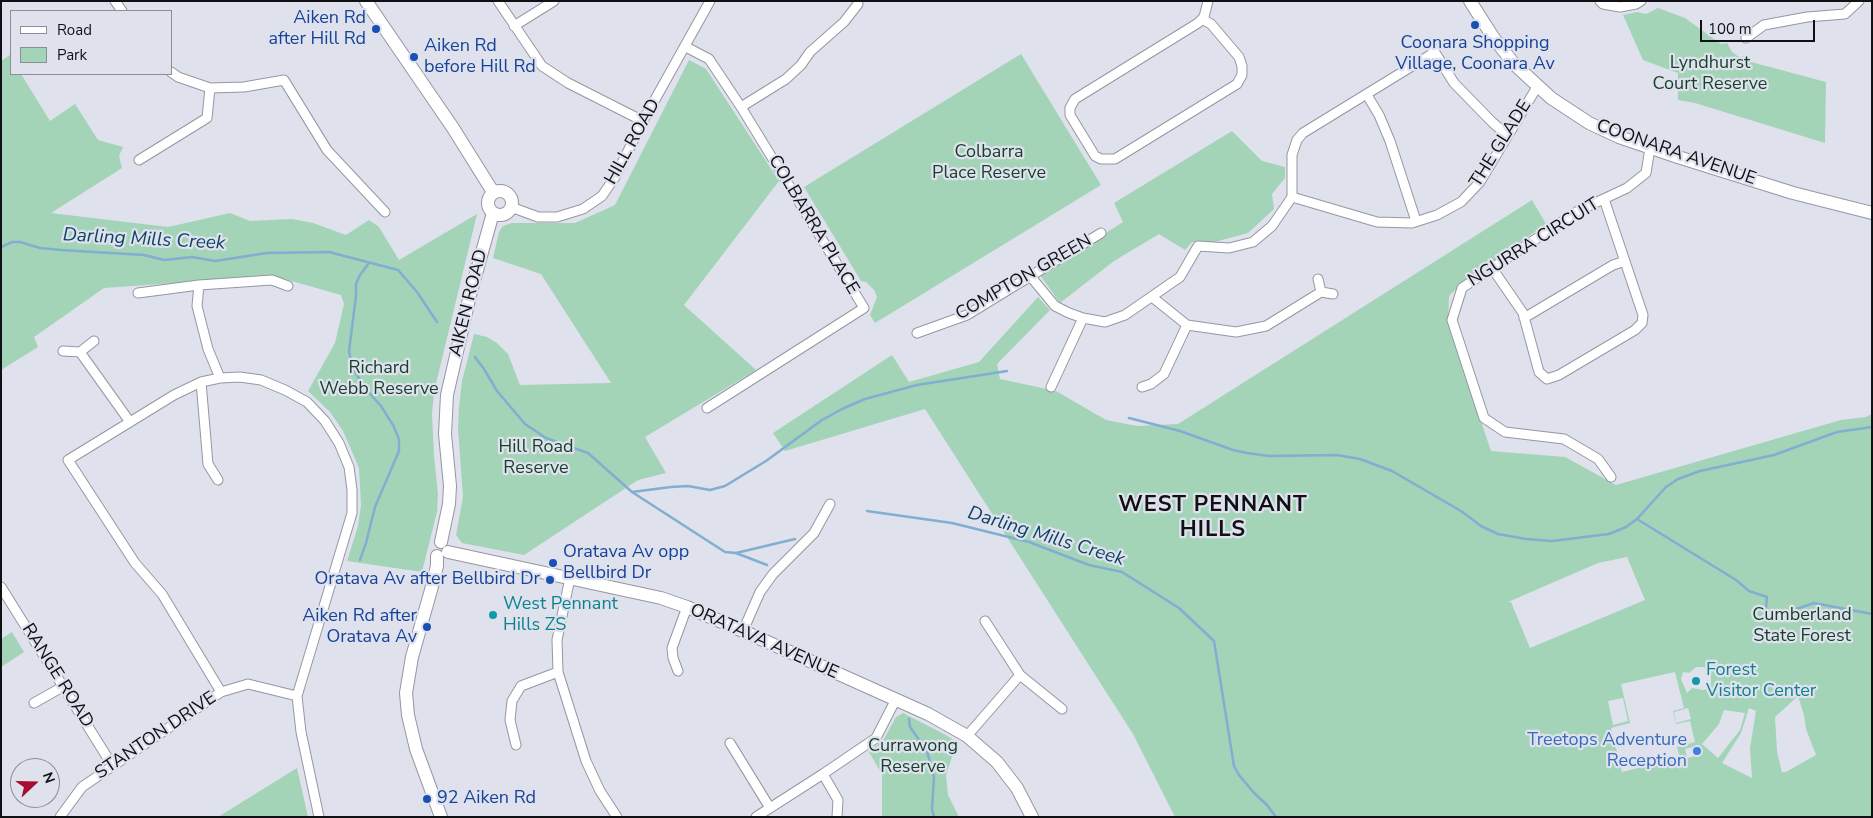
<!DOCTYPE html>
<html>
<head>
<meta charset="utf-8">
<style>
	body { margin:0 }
	#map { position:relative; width:1873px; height:818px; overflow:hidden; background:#dfe1ed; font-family:"Nunito Sans",sans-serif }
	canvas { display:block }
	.frame { position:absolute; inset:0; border:2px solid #101115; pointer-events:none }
	.legend { position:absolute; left:10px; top:10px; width:162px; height:65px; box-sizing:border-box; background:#dfe1ed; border:1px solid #8c8e97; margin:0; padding:6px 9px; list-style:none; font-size:15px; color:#101115 }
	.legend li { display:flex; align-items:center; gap:10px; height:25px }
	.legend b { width:25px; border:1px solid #8c8e97 }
	.north { position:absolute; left:10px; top:758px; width:50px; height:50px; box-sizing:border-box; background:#dfe1ed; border:1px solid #8c8e97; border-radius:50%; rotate:69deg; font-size:14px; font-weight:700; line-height:20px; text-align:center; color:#101115 }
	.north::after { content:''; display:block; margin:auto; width:18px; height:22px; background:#a70d2e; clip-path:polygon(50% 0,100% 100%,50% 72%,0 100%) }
	.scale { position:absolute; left:1700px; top:20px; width:115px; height:22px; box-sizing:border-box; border:2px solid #101115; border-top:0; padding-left:6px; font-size:15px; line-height:18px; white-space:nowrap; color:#101115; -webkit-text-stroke:4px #dfe1ed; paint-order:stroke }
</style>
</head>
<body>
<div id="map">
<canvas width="1873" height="818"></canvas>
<div class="frame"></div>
<ul class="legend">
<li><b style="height:6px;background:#fff"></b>Road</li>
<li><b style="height:14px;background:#a3d4b7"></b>Park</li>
</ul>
<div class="north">N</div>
<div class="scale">100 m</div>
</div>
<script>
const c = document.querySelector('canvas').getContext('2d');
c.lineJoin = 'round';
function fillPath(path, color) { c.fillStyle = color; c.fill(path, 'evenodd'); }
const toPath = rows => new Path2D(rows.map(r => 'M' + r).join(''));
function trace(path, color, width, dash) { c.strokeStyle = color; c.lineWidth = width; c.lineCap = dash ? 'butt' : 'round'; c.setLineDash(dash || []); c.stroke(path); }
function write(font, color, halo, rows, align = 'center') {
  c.font = font + ' "Nunito Sans",sans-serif'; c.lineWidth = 4.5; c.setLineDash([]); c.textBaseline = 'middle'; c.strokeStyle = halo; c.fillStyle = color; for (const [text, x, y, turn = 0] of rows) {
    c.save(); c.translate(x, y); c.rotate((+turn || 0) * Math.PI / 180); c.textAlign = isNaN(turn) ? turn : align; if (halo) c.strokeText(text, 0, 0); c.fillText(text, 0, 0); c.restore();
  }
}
fillPath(toPath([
	[1658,8,1685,18,1721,44,1727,43,1732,52,1739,57,1749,56,1751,62,1826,82,1825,143,1695,103,1678,100,1678,73,1643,60,1623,15,1637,12,1646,14],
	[1021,54,1101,185,875,323,870,315,877,297,874,290,866,282,861,281,804,187],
	[10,55,11,74,21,74,50,121,75,104,98,140,123,147,119,156,122,168,51,213,168,227,230,213,250,221,292,219,313,223,346,235,369,220,379,227,399,260,477,214,434,392,432,414,434,456,438,494,437,512,422,572,347,561,358,526,361,505,359,468,343,431,330,412,308,391,335,343,344,304,341,295,274,276,104,288,34,337,38,347,1,370,1,61],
	[689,60,706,69,779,181,684,305,756,370,645,437,666,473,638,480,524,555,462,543,456,535,463,497,458,429,459,407,462,381,474,334,487,337,497,343,508,354,520,385,611,383,541,274,493,258,499,232,503,226,512,223,575,223,615,205],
	[1232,131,1262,161,1285,167,1285,178,1272,194,1274,209,1248,233,1207,244,1192,242,1185,250,1159,234,1114,261,1060,303,1040,275,1123,222,1114,203],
	[1532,200,1546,224,1466,280,1449,296,1448,324,1491,451,1565,457,1616,485,1841,420,1866,417,1872,414,1872,817,1175,817,1133,734,925,409,785,451,773,433,892,355,909,382,979,362,1038,297,1050,310,997,364,1000,379,1056,391,1106,420,1137,426,1178,424],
	[1627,557,1645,600,1530,648,1511,602,1508,602,1598,563],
	[1696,667,1704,667,1711,674,1711,683,1707,689,1703,690,1692,688,1687,693,1681,679,1683,672,1689,673],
	[1675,672,1684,708,1673,711,1676,724,1690,721,1695,742,1677,747,1680,758,1622,772,1611,728,1630,723,1621,684],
	[1798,696,1804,715,1806,729,1816,755,1786,772,1782,772,1777,752,1775,717],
	[1623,698,1628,721,1613,725,1608,701],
	[1688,708,1691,719,1676,723,1674,712],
	[1749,708,1756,711,1750,748,1752,778,1722,763,1741,733],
	[1724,710,1745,713,1740,730,1718,758,1702,744,1719,724],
	[1700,745,1702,755,1687,758,1685,749],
	[12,632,24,652,1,667,1,639],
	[903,713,944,734,957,742,946,775,948,795,959,817,882,817,882,774,869,752,884,739,896,717],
	[297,768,308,817,218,817]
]), '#a3d4b7');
trace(toPath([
	[1,247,12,242,20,242,40,248,61,250,144,255,164,260,192,257,215,261,267,253,329,252,398,270,417,292,437,322],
	[475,357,484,369,497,391,525,424,546,438,588,453,632,492,725,552,736,553,795,539],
	[1129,418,1180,431,1233,450,1247,453,1269,456,1337,455,1360,459,1392,471,1461,511,1481,526,1498,534,1526,539,1552,541,1609,534,1626,527,1637,519,1666,487,1678,479,1700,471,1774,455,1837,432,1872,427],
	[632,492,671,487,688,486,710,490,725,486,766,461,822,420,842,409,865,399,917,385,1007,371],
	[867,511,952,523,1029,542,1089,565,1122,572,1179,608,1214,641,1234,766,1239,775,1254,793,1267,805,1276,817],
	[1637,519,1736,580,1749,591,1767,597,1765,617,1769,617,1781,614,1814,603,1872,614],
	[736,553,767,565],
	[360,560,366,543,375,507,399,451,399,439,393,425,381,406,365,388,352,367,349,351,356,296,356,284,360,275,369,263],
	[909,719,910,727,927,751,934,777,932,809,934,817]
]), '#81aed1', 2.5);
const street = toPath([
	[115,1,122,11],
	[498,1,542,66,568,83,643,121],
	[1600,1,1603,4,1620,7,1636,4,1641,1],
	[1202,19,1211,24,1239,57,1242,66,1242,75,1237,84,1115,159,1101,159,1095,156,1070,115,1070,108,1075,99,1198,23,1204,17,1208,1],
	[514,26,554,1],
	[1746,38,1764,25,1807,17,1845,14,1859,1],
	[1429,43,1454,83,1492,122,1507,135],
	[686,47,709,59,741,107,864,308,707,408],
	[171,72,178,77,210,88,244,87,284,80,327,150,385,212],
	[1367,95,1379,115,1390,141,1416,221],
	[741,107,786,79,801,65,810,52,844,22,858,4],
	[139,160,207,118,210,88],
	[1292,197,1377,222,1412,223,1437,215,1461,202,1480,182,1537,87],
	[1292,197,1292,155,1297,140,1303,133,1435,52],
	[511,207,538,217,557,217,583,209,602,196,615,177,643,121,710,1],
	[1492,268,1523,313,1539,372,1547,379,1559,375,1635,330,1642,323,1643,315,1604,199],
	[1031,277,1055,306,1069,313,1083,318,1105,322,1125,315,1180,277,1198,246,1229,248,1253,242,1272,226,1292,197],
	[1318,279,1321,292],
	[199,285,197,306,208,349,220,378],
	[138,293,199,285,272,280,288,286],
	[1152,297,1187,325,1236,332,1266,326,1321,292,1333,294],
	[1524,318,1613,265,1625,261],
	[917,333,967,315,1101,233],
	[94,341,80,352,130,422],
	[63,351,80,352],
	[201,382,208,464,218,480],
	[1051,387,1083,318],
	[1142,387,1151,384,1164,374,1187,325],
	[1611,477,1598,459,1564,439,1505,432,1484,418,1452,320,1462,288,1578,211,1627,188,1646,173,1650,148],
	[570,578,557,640,558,672,586,761,600,791,617,817],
	[1,587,112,765],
	[985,621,1020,675,1062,709],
	[743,631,760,592,773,574,814,533,830,504],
	[678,671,673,658,672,648,687,607],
	[221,692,162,594,135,563,68,460,174,395,201,382,220,378,240,377,261,380,285,390,307,402,325,421,339,443,349,467,352,490,352,513,297,696,301,732,319,817],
	[34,703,64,686],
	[967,736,1020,675],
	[730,743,770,808],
	[516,745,510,720,512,701,521,686,558,672],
	[823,774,838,800,837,817],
	[60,817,82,787,221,692,248,684,297,696],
	[756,817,823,774,876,738,895,701]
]);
const secondary = toPath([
	[366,1,453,128,493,192],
	[1470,1,1493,37,1514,64,1551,98,1589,123,1619,137,1678,157,1793,193,1872,213],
	'488 203a12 12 0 1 1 24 0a12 12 0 1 1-24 0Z',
	[441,542,449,504,450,486,445,434,447,395,470,295,493,213],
	[448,552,661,598,687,607,743,631,928,714,967,736,997,762,1017,788,1032,817],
	[437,556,437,566,431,590,412,657,406,693,408,715,416,749,441,817]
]);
trace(street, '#9597a1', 11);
trace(secondary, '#9597a1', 14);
trace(street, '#fff', 9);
trace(secondary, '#fff', 12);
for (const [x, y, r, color] of [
	[1475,25,5,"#1a4fb4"],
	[376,29,5,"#1a4fb4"],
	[414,57,5,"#1a4fb4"],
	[553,563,5,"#1a4fb4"],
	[550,580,5,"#1a4fb4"],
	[493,615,5,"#0f9aa8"],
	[427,627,5,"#1a4fb4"],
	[1696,681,5,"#0f9aa8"],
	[1697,751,5,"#3f7fe0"],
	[427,799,5,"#1a4fb4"]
]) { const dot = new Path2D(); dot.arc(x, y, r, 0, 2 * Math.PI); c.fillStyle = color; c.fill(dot); trace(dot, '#dfe1ed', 2); }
write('18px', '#164399', '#dfe1ed', [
	["Aiken Rd",366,19],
	["after Hill Rd",366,40],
	["Coonara Shopping",1475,44,"center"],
	["Village, Coonara Av",1475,65,"center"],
	["Aiken Rd",424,47,"left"],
	["before Hill Rd",424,68,"left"],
	["Oratava Av opp",563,553,"left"],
	["Bellbird Dr",563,574,"left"],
	["Oratava Av after Bellbird Dr",540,580],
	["Aiken Rd after",417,617],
	["Oratava Av",417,638],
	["92 Aiken Rd",437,799,"left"]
], 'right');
write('18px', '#153f2a', '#dfe1ed', [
	["Lyndhurst",1710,64],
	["Court Reserve",1710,85],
	["Colbarra",989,153],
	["Place Reserve",989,174],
	["Richard",379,369],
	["Webb Reserve",379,390],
	["Hill Road",536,448],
	["Reserve",536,469],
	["Cumberland",1802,616],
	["State Forest",1802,637],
	["Currawong",913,747],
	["Reserve",913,768]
]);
write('18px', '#101115', '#dfe1ed', [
	["HILL ROAD",633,142,-61],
	["THE GLADE",1501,144,-58],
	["COONARA AVENUE",1676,153,19],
	["COLBARRA PLACE",813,225,59],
	["NGURRA CIRCUIT",1534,243,-32],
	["COMPTON GREEN",1024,278,-30],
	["AIKEN ROAD",469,303,-76],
	["ORATAVA AVENUE",764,642,24],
	["RANGE ROAD",57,676,58],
	["STANTON DRIVE",156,736,-34]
]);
write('18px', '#0d838f', '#dfe1ed', [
	["West Pennant",503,605],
	["Hills ZS",503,626],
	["Forest",1706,671],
	["Visitor Center",1706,692]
], 'left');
write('18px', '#366cbe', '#dfe1ed', [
	["Treetops Adventure",1687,741],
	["Reception",1687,762]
], 'right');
write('italic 19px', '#0c4466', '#dfe1ed', [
	["Darling Mills Creek",144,240,3],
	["Darling Mills Creek",1046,537,17]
]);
c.letterSpacing = '1px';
write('bold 22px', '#101115', '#dfe1ed', [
	["WEST PENNANT",1213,506],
	["HILLS",1213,531]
]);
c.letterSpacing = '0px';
</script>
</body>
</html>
